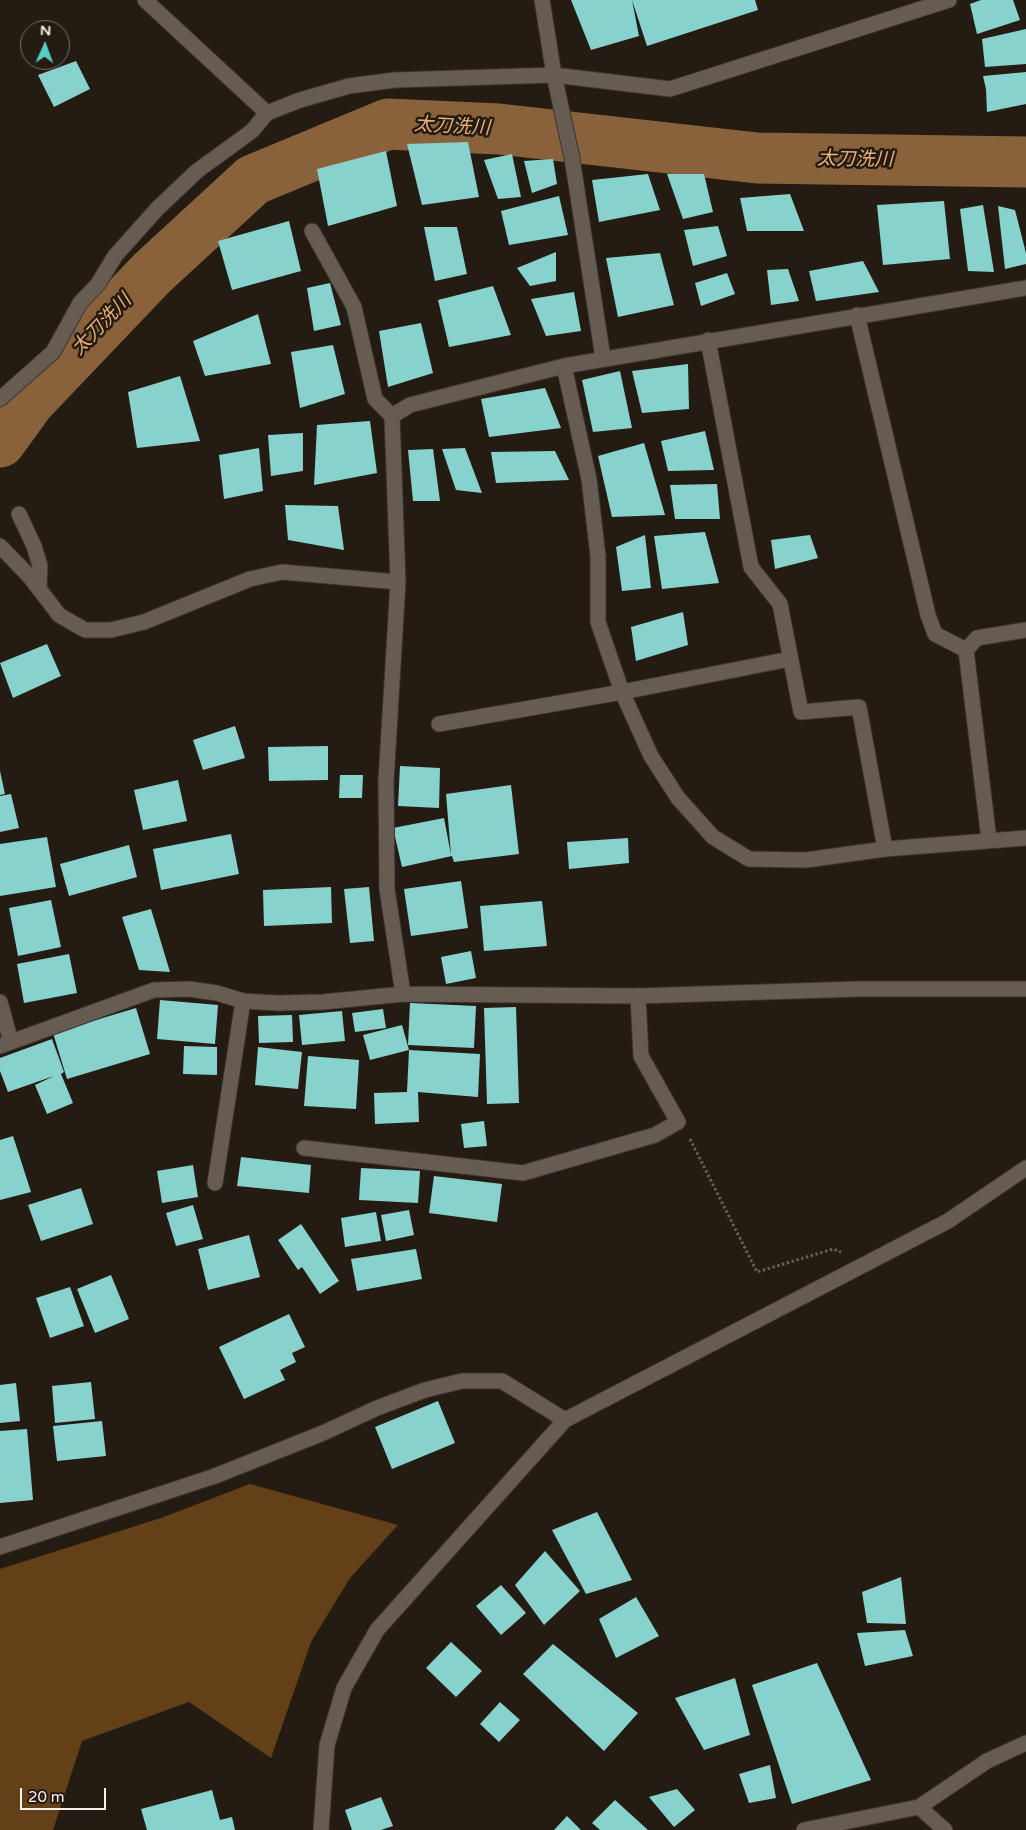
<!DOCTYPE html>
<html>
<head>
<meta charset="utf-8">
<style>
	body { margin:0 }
	#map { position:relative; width:1026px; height:1830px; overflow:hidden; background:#241b12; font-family:"Varela Round",sans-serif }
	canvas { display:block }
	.north { position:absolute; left:20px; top:20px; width:50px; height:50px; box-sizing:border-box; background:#241b12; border:1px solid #797169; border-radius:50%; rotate:2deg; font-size:14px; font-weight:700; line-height:20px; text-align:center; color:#f9f2ec }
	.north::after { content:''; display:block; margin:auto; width:18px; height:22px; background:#54cdc8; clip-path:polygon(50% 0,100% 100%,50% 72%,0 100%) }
	.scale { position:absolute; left:20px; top:1788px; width:86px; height:22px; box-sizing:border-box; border:2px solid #f9f2ec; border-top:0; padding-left:6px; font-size:15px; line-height:18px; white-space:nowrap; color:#f9f2ec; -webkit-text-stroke:4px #241b12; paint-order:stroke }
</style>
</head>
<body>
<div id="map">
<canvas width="1026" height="1830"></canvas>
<div class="north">N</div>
<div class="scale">20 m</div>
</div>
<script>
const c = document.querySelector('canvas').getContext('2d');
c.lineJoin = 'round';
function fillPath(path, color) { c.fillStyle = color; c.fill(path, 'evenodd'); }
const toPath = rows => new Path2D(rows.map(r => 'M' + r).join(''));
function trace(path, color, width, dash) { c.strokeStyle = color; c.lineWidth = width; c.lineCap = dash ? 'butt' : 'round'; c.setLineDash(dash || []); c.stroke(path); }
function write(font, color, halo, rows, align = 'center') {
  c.font = font + ' "Varela Round","Noto Sans JP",sans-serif'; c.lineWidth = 5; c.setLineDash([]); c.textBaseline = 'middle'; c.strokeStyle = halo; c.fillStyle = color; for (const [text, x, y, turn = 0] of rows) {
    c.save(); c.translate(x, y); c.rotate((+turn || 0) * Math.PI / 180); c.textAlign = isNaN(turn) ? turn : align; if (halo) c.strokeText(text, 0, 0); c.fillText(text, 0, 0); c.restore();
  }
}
fillPath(toPath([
	[250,1484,398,1525,350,1578,311,1642,271,1758,189,1702,82,1741,53,1830,0,1830,0,1569,161,1518]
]), '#644018');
trace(toPath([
	[0,442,29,402,152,273,253,180,388,124,499,129,757,158,1026,162]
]), '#89623b', 51);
fillPath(toPath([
	[571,0,632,0,639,36,591,50],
	[632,0,755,0,758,10,647,46],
	[981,0,1013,0,1020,20,977,34,970,4],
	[1026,29,1026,64,985,67,982,39],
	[76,61,90,89,54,107,38,75],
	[1026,72,1026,104,987,112,986,89,983,76],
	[468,142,479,197,422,205,407,144],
	[386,151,397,206,328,226,317,169],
	[512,154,521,197,498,199,484,160],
	[553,159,557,184,532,193,524,161],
	[648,174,660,210,599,222,592,180],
	[667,174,704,174,713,212,683,219],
	[790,194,804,231,747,231,740,198],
	[559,196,568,235,509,245,501,211],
	[944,201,950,259,883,265,877,205],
	[983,205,994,272,968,271,960,209],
	[998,206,1015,210,1026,253,1026,264,1005,269],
	[289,221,301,271,232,290,218,241],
	[718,226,727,256,693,266,684,230],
	[424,227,457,227,467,274,435,281],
	[556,252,556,281,530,286,517,268],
	[660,253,674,305,618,317,606,258],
	[863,261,879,292,816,301,809,271],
	[788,269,799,301,771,305,767,270],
	[727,273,735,294,701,306,695,283],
	[330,283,341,325,314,331,307,288],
	[493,286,511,335,449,347,438,300],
	[574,292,581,331,546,336,531,299],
	[258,314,271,364,205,376,193,341],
	[421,323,433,373,388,387,379,331],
	[333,345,345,394,300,408,291,352],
	[688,364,689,409,642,413,632,371],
	[620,371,632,428,593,432,582,380],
	[180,376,200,441,137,448,128,392],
	[545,388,561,428,489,437,481,399],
	[370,421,377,473,314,485,317,425],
	[705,431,714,470,668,471,661,441],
	[303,433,303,471,271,476,268,435],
	[644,443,665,515,612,517,598,456],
	[259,448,263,491,224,499,219,455],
	[465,448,482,493,456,490,442,449],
	[433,449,440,501,413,501,408,450],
	[555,451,569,480,496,483,491,452],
	[717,484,720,519,675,519,670,485],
	[285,505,338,506,344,550,288,540],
	[705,532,719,583,662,589,654,536],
	[645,535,651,588,622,591,616,547],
	[810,535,818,558,775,569,771,540],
	[683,612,688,645,636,661,631,627],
	[47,644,61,676,13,698,0,663],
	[235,726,245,758,203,770,193,740],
	[328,746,328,780,269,781,268,747],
	[400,766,440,768,439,808,398,806],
	[0,771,5,794,0,795],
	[340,775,363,775,362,798,339,798],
	[178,780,187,821,143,830,134,790],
	[511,785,519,854,454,862,452,856,402,867,393,828,444,818,451,855,446,794],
	[11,794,19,828,0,832,0,796],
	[231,834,239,874,161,890,153,849],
	[47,837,56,887,0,896,0,844],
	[628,838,629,863,569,869,567,842],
	[129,845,137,877,69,896,60,864],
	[461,881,468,928,411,936,404,889],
	[331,887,332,923,264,926,263,890],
	[369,887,374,941,350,943,344,889],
	[51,900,61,947,18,956,9,908],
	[542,901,547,946,484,951,480,906],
	[151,909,170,972,139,970,122,917],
	[471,951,476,978,446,984,441,957],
	[69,954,77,993,24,1003,17,964],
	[160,1000,218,1005,215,1044,157,1039],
	[410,1003,476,1006,474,1048,408,1045],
	[516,1007,519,1103,487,1104,484,1008],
	[136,1008,150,1054,67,1079,53,1033],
	[383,1009,386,1028,355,1032,352,1013],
	[342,1011,345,1041,302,1045,299,1015],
	[292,1015,293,1042,259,1043,258,1016],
	[402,1025,409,1050,370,1060,363,1035],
	[52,1039,64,1072,61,1074,73,1103,47,1114,35,1085,54,1076,8,1092,0,1071,0,1058],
	[184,1046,217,1047,217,1075,183,1074],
	[258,1047,302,1052,298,1089,255,1085],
	[409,1050,480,1054,478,1097,418,1092,419,1122,375,1124,374,1093,407,1092],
	[308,1056,359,1060,356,1109,304,1106],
	[484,1121,487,1146,464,1148,461,1124],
	[13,1136,31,1192,0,1200,0,1140],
	[241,1157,311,1165,309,1193,237,1186],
	[193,1165,198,1197,162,1203,157,1171],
	[361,1168,420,1171,418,1203,359,1200],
	[434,1176,502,1184,497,1222,429,1213],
	[81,1188,93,1224,41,1241,28,1205],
	[193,1205,203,1239,176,1246,166,1213],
	[409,1210,414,1235,386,1241,381,1215],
	[376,1212,381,1241,345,1247,341,1218],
	[301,1224,339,1281,320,1294,302,1267,298,1270,278,1240],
	[249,1235,260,1277,208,1290,198,1249],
	[416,1249,422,1279,357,1291,351,1259],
	[111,1275,129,1319,95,1333,77,1289],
	[70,1287,84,1326,50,1338,36,1298],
	[289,1314,305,1347,292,1353,296,1362,280,1370,285,1380,244,1399,219,1347],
	[91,1382,95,1419,55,1423,52,1386],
	[16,1383,20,1421,0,1423,0,1385],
	[438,1401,455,1443,392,1469,375,1427],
	[102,1421,106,1456,57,1461,53,1426],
	[27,1429,33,1500,0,1503,0,1431],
	[597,1512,632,1580,586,1594,552,1530],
	[545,1551,580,1591,544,1625,515,1585],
	[901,1577,906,1624,867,1623,862,1592],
	[501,1585,526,1613,501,1635,476,1606],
	[636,1597,659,1636,616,1658,599,1619],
	[905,1630,913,1656,865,1666,857,1633],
	[451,1642,482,1671,456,1697,426,1668],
	[553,1644,638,1713,604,1751,523,1674],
	[817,1663,871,1780,792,1804,752,1685],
	[735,1678,750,1735,704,1750,675,1698],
	[500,1702,520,1720,499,1742,480,1724],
	[770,1765,776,1798,749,1803,739,1774],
	[677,1789,695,1810,674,1827,649,1797],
	[212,1790,220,1820,232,1817,235,1830,147,1830,141,1809],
	[381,1797,393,1826,381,1830,352,1830,345,1810],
	[615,1800,648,1830,600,1830,592,1823],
	[567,1816,581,1830,554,1830]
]), '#88d2ce');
const service = toPath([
	[312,231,354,307,375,399,392,416],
	[857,315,928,615,935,634,966,650],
	[0,399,53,352,80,303,98,284,115,256,157,209,197,171,252,131,267,113],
	[19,514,34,546,40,566,39,589],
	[304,1148,523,1173,655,1135,678,1122,641,1056,638,996],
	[215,1183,243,1001],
	[919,1807,945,1830]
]);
const minor = toPath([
	[145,0,267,113,300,100,349,86,395,80,554,75,670,89,949,0],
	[542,0,554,75,572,158,603,358],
	[708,340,751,567,780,604,801,712,859,707,885,849],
	[564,366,589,479,598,556,598,622,622,692,651,756,678,798,713,837,749,859,806,860,885,849,1026,838],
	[0,546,30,577,59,615,85,630,111,630,144,622,250,579,282,572,398,582],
	[439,724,622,692,790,659],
	[989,840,966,650,977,638,1026,630],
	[403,994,387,889,386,781,398,582,392,416,410,405,564,366,1026,288],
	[0,1002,11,1042],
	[0,1046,154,990,189,989,217,993,243,1001,278,1003,323,1002,403,994,638,996,858,989,1026,989],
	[0,1547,215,1476],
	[804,1830,919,1807,987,1761,1026,1743]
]);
const tertiary = toPath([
	[215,1476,323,1433,377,1408,425,1390,462,1381,502,1381,565,1420],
	[321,1830,327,1745,344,1688,377,1630,565,1420,948,1221,1026,1168]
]);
trace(service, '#3c3531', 17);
trace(minor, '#3c3531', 17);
trace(tertiary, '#3c3531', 17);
trace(toPath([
	[690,1139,757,1272,833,1249,841,1252]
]), '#675f57', 3, [2.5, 2.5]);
trace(service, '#675c52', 15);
trace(minor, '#675c52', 15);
trace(tertiary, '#675c52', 15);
write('italic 19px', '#edb075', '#241b12', [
	["太刀洗川",452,127,3],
	["太刀洗川",855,160,1],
	["太刀洗川",102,325,-46]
]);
</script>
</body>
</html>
